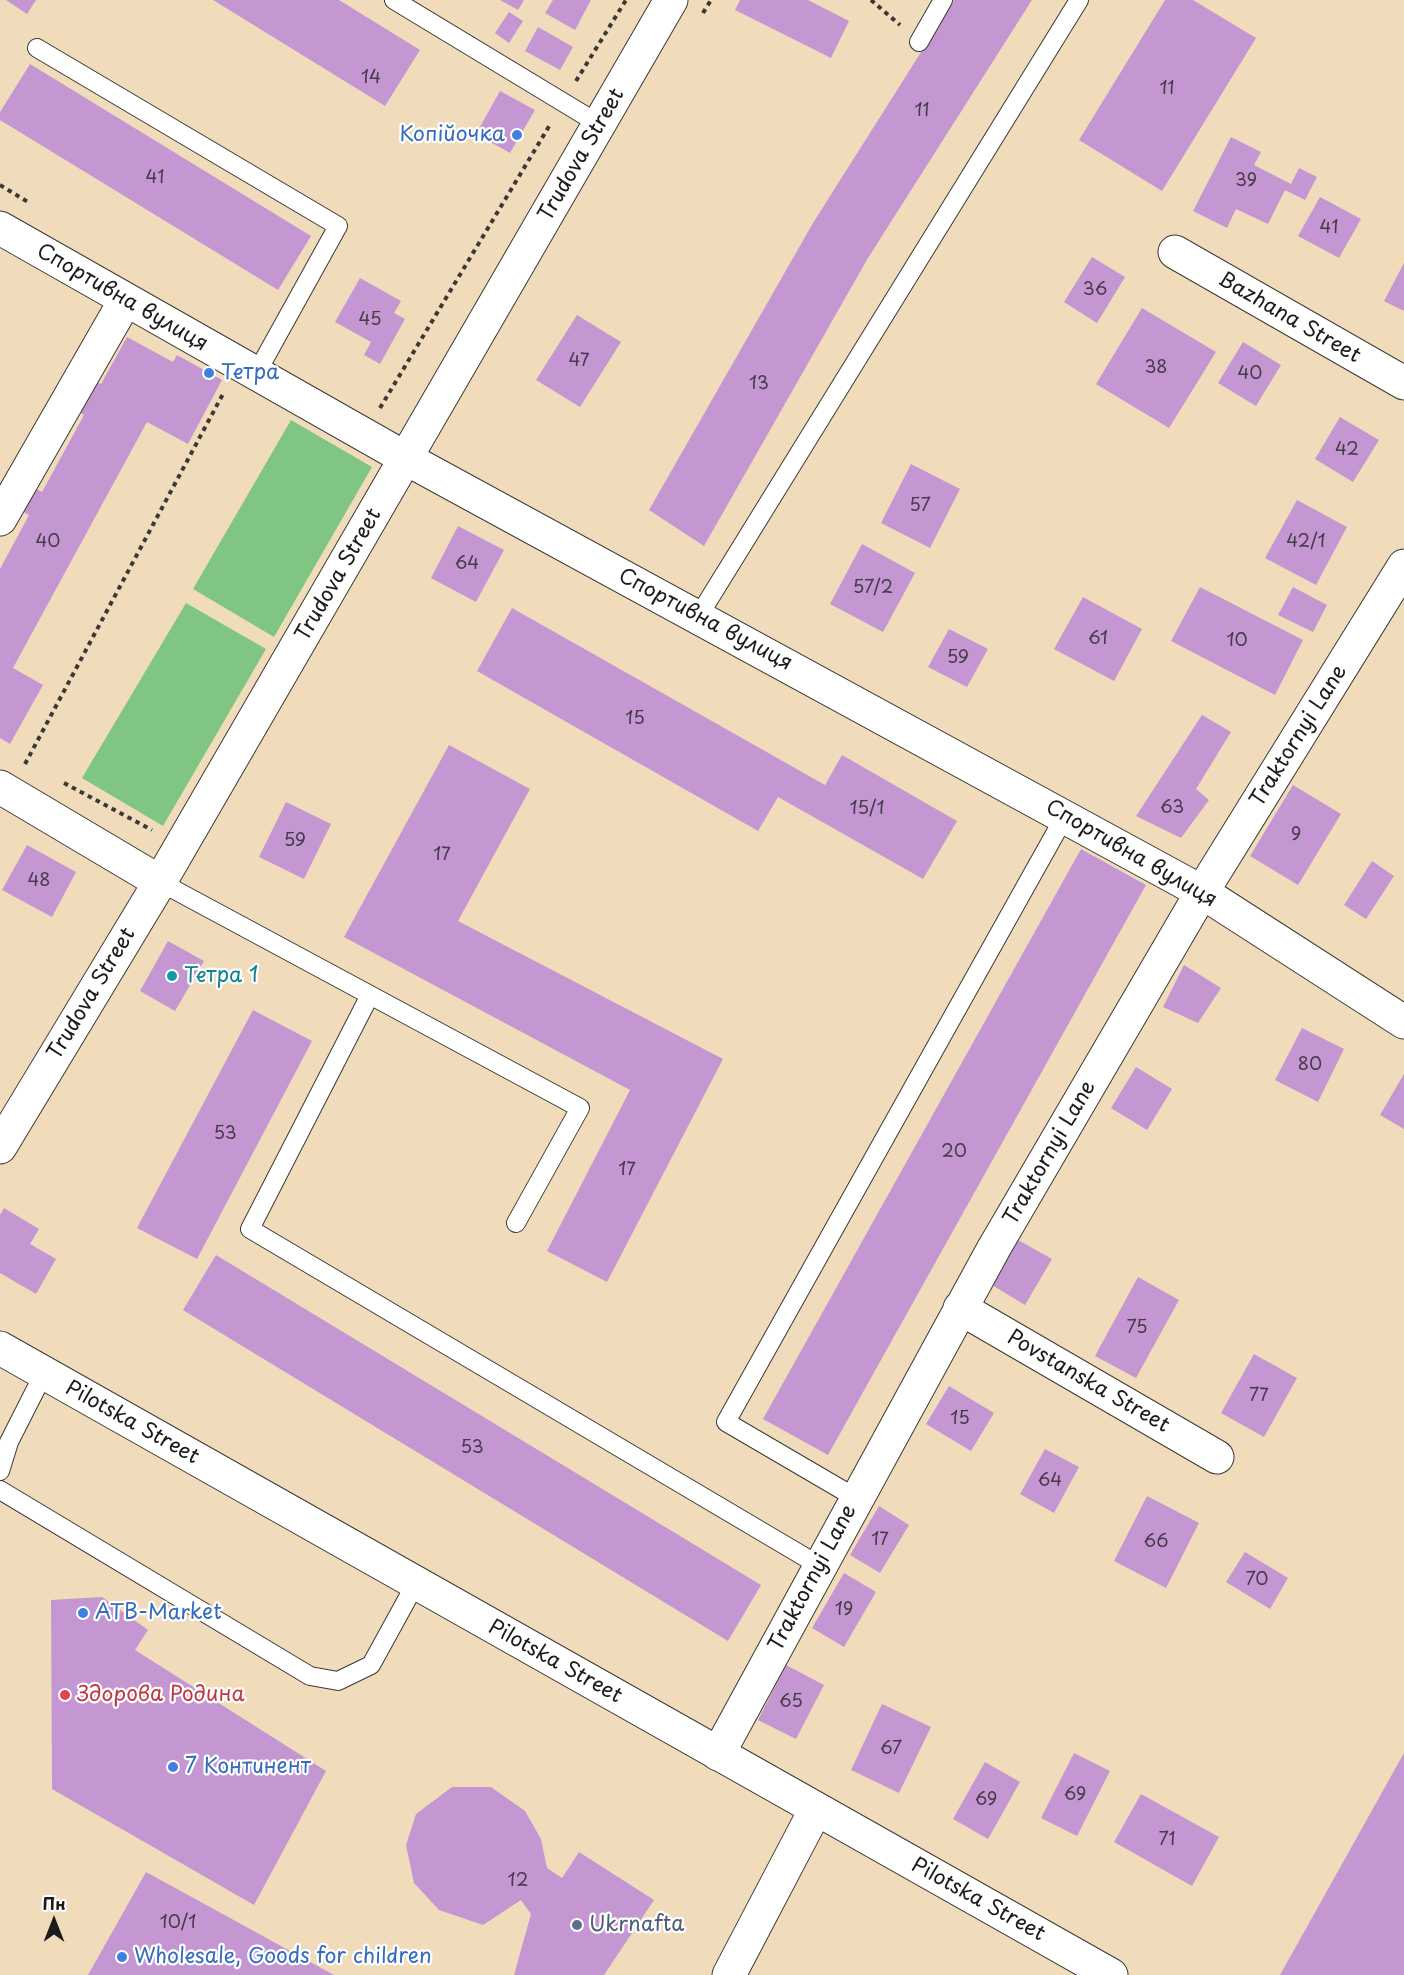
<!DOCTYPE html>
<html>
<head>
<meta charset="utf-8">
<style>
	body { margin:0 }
	#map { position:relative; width:1404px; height:1975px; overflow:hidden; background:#f0dcbb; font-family:"Playpen Sans",sans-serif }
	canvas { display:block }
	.north { position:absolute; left:24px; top:1891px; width:60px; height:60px; -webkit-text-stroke:4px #fff; paint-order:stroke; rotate:0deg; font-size:16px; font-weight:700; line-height:24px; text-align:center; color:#1c1c1c }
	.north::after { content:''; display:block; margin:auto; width:21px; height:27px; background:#1c1c1c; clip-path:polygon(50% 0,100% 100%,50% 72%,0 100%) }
</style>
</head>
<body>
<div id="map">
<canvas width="1404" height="1975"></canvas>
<div class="north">Пн</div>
</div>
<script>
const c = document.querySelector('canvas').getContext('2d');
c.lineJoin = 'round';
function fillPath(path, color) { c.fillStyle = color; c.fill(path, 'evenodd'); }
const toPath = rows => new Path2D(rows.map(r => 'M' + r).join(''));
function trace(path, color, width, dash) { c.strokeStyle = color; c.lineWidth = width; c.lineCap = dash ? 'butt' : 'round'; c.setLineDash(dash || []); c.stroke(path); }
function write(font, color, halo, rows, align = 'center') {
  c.font = font + ' "Playpen Sans",sans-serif'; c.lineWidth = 4.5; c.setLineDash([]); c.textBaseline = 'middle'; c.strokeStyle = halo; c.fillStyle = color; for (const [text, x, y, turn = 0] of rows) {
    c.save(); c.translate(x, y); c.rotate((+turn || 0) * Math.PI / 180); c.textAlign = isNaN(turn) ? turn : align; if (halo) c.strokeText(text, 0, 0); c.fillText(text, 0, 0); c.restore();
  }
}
fillPath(toPath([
	[291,420,372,467,274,637,193,589],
	[186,603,266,649,163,826,82,778]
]), '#80c682');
fillPath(toPath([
	[6,0,36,0,27,14],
	[213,0,339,0,420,50,385,106],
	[500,0,524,0,518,10],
	[553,0,591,0,575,30,545,13],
	[740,0,808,0,849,21,831,58,735,10],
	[954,0,1032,0,868,258,704,546,649,510,813,223],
	[1165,0,1193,0,1256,38,1162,191,1079,140],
	[509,12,523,21,509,43,495,33],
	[538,27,573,47,560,70,525,51],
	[30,64,311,236,278,290,0,120,0,112],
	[500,91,535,110,510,153,476,134],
	[1231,137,1261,152,1254,165,1291,184,1299,168,1317,177,1305,200,1285,190,1268,224,1236,209,1227,228,1193,211],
	[1320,197,1361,219,1339,258,1298,236],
	[1092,257,1125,277,1097,323,1064,302],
	[1404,263,1404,311,1384,301],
	[360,278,401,301,394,313,405,319,380,364,364,355,371,342,335,322],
	[1142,308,1216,352,1169,428,1096,384],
	[577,315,621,342,580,407,536,380],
	[127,337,173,362,177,355,222,380,188,444,147,422,13,668,43,685,10,744,0,738,0,569,29,515,13,506,26,483,42,492,84,415,69,406,86,376,101,384],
	[1243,342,1281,365,1256,406,1218,383],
	[1340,417,1379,440,1353,482,1315,459],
	[911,464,960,489,930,548,881,523],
	[1297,500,1347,527,1316,585,1265,558],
	[458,526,504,550,476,602,431,578],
	[862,544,915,573,883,632,830,604],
	[1200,587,1303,640,1275,695,1171,641],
	[1293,587,1327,605,1313,632,1278,615],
	[1083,597,1142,629,1114,681,1054,649],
	[512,608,825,785,842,755,957,821,923,879,778,797,758,831,477,671],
	[949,629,988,649,967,687,928,667],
	[1202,715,1231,732,1196,789,1209,800,1181,838,1136,816],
	[449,745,530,789,458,921,723,1059,607,1282,547,1251,630,1090,344,937],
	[1293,785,1341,814,1298,885,1250,856],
	[286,802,331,824,304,879,259,857],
	[27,845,76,872,52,917,2,890],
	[1081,849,1146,885,828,1455,763,1419],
	[1372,861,1394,876,1366,919,1344,905],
	[168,941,204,961,175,1011,140,991],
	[1184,965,1221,988,1198,1023,1163,1007],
	[253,1010,312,1041,197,1259,137,1228],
	[1302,1028,1344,1049,1318,1102,1275,1080],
	[1136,1067,1172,1089,1147,1130,1111,1108],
	[1404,1074,1404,1129,1380,1115],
	[4,1208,39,1229,30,1244,56,1259,36,1294,0,1273,0,1215],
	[1018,1240,1052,1259,1025,1305,992,1285],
	[216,1255,761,1585,728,1641,183,1310],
	[1138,1277,1179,1300,1136,1378,1095,1356],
	[1254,1354,1297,1378,1264,1437,1221,1413],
	[949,1386,994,1413,971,1451,926,1424],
	[1045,1449,1079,1467,1054,1513,1020,1494],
	[1147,1496,1199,1523,1166,1588,1114,1561],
	[879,1506,909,1525,880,1573,850,1555],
	[1245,1552,1288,1578,1270,1609,1226,1582],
	[844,1573,876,1592,844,1647,812,1628],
	[102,1597,148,1630,135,1650,326,1771,254,1905,52,1789,51,1600],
	[786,1665,824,1685,796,1739,758,1720],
	[882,1704,931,1727,899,1793,851,1770],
	[1074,1753,1110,1771,1077,1836,1041,1818],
	[1404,1753,1404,1975,1280,1975],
	[985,1762,1020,1782,988,1839,953,1819],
	[452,1787,491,1787,525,1811,541,1839,547,1868,562,1878,579,1852,654,1900,604,1975,514,1975,531,1914,521,1900,483,1925,439,1910,414,1883,406,1845,416,1814],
	[1141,1794,1219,1837,1192,1886,1114,1842],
	[146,1872,334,1975,88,1975]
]), '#c497d2');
const service = toPath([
	[394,0,599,124],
	[919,42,943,0],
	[37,48,338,226,256,374],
	[698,617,1079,0],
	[160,882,580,1108,516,1223],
	[370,995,250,1229,820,1566],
	[0,1471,9,1442,44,1373],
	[0,1490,310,1676,338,1681,371,1665,416,1583],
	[856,1498,726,1422,1065,816]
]);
const minor = toPath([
	[0,228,407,459,1202,892,1404,1022],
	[1175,252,1404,383],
	[0,519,125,301],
	[0,787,160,882],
	[960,1308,1217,1457],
	[718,1754,994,1248,1202,892,1404,566],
	[729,1975,816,1809]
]);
const tertiary = toPath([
	[0,1348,1111,1975]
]);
const secondary = toPath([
	[0,1147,160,882,671,0]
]);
trace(service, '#3c3934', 20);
trace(minor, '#3c3934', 35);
trace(tertiary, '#3c3934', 35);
trace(secondary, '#3c3934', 35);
trace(toPath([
	[871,0,900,25],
	[703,13,711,0],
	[576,81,626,0],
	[0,185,28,202],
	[380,408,551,123],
	[25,764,224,392],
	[64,783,152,830]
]), '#3c3934', 4, [4.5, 4.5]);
trace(service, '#fff', 18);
trace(minor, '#fff', 33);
trace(tertiary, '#fff', 33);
trace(secondary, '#fff', 33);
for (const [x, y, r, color] of [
	[517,135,6,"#3f7fe0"],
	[209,373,6,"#3f7fe0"],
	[172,976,6,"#0f9aa8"],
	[83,1613,6,"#3f7fe0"],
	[65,1695,6,"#e0444e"],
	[173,1767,6,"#3f7fe0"],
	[577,1925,6,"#5c6f8a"],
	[122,1957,6,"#3f7fe0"]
]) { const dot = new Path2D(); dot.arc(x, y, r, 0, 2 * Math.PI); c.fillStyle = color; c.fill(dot); trace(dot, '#fff', 2); }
write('18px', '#463b4a', null, [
	["14",371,78],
	["11",1167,89],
	["11",922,111],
	["41",155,178],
	["39",1246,181],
	["41",1329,228],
	["36",1095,290],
	["45",370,320],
	["47",579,361],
	["38",1156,368],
	["40",1250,374],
	["13",759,384],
	["42",1347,450],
	["57",920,506],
	["40",48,542],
	["42/1",1306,542],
	["64",467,564],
	["57/2",873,588],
	["61",1098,639],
	["10",1237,641],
	["59",958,658],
	["15",635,719],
	["63",1172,808],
	["15/1",867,809],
	["9",1296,835],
	["59",295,841],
	["17",442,855],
	["48",39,881],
	["80",1310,1065],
	["53",225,1134],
	["20",954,1152],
	["17",627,1170],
	["75",1137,1328],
	["77",1259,1396],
	["15",960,1419],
	["53",472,1448],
	["64",1050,1481],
	["17",880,1540],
	["66",1156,1542],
	["70",1257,1580],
	["19",844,1610],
	["65",791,1702],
	["67",891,1749],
	["69",1075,1795],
	["69",986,1800],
	["71",1167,1840],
	["12",518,1881],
	["10/1",178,1923]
]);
write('21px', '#366cbe', '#fff', [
	["Копійочка",505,135,"right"],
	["Тетра",221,373],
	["ATB-Market",95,1613],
	["7 Континент",185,1767],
	["Wholesale, Goods for children",134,1957]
], 'left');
write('21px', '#1c1c1c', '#fff', [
	["Trudova Street",582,155,-60],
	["Спортивна вулиця",122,298,30],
	["Bazhana Street",1289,318,30],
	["Trudova Street",339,575,-60],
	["Спортивна вулиця",705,620,28],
	["Traktornyi Lane",1299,736,-58],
	["Спортивна вулиця",1131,854,30],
	["Trudova Street",92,994,-59],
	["Traktornyi Lane",1050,1153,-60],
	["Povstanska Street",1088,1382,30],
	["Pilotska Street",132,1423,29],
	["Traktornyi Lane",813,1578,-62],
	["Pilotska Street",555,1662,29],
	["Pilotska Street",978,1900,29]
]);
write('21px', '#0d838f', '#fff', [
	["Тетра 1",184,976]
], 'left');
write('21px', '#be3a42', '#fff', [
	["Здорова Родина",77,1695]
], 'left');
write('21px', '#4e5e75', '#fff', [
	["Ukrnafta",589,1925]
], 'left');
</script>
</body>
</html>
